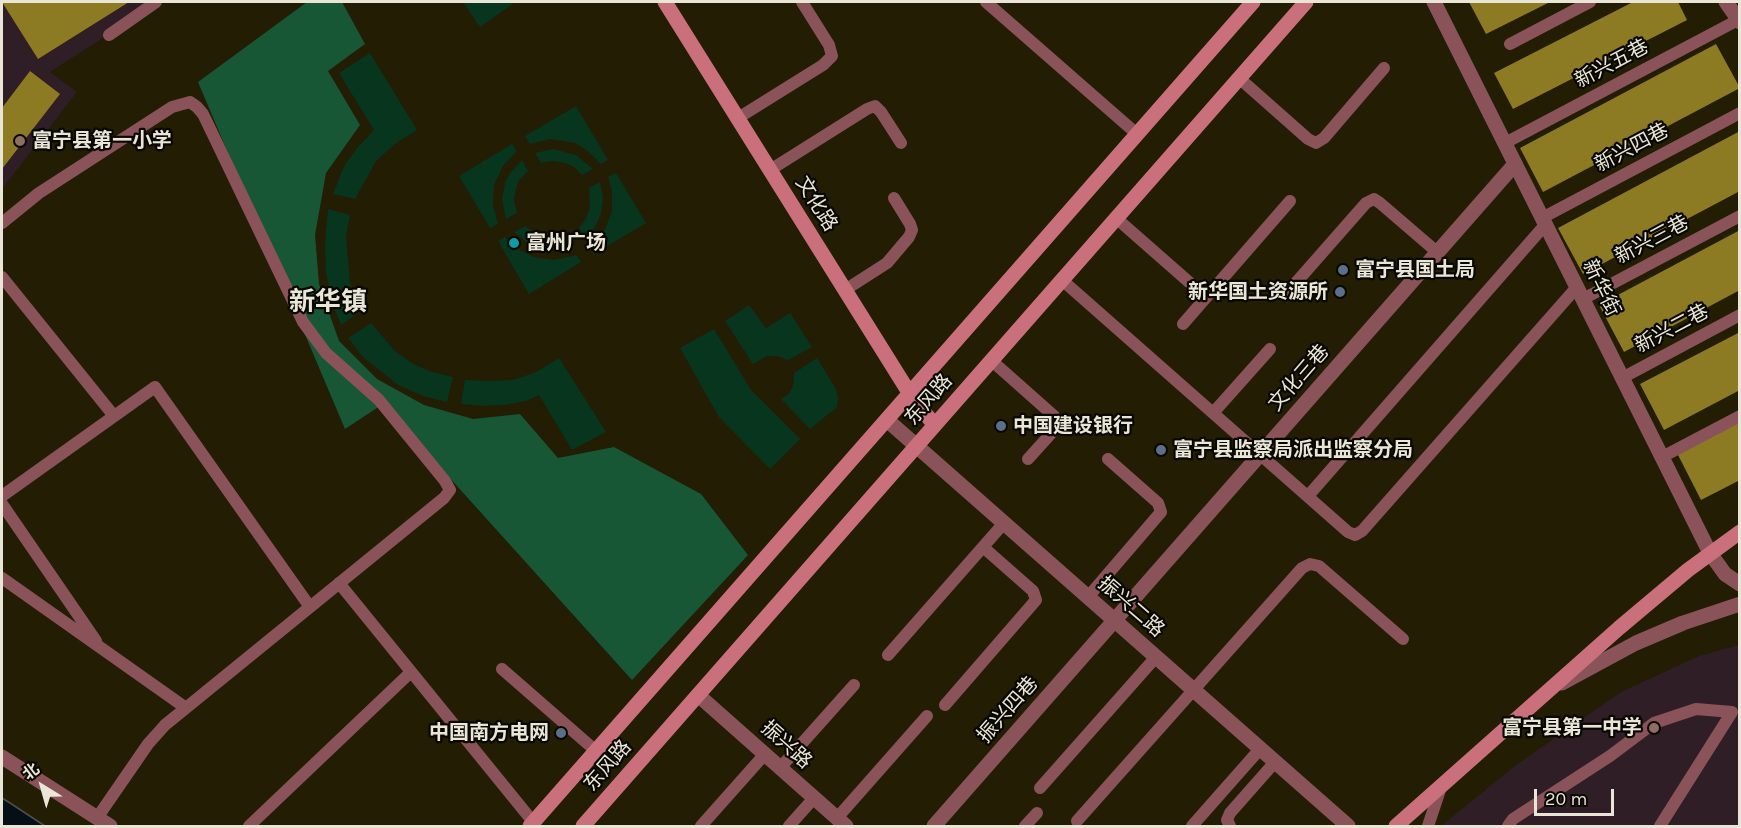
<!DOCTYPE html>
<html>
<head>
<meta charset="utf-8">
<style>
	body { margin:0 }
	#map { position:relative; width:1741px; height:828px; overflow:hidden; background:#221d03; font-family:Karla,"Noto Sans SC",sans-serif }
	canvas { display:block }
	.frame { position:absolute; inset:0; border:3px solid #e9e6d7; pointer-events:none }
	.north { position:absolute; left:12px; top:756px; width:60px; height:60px; -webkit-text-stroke:4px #090701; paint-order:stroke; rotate:323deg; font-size:16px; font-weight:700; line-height:24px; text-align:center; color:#e9e6d7 }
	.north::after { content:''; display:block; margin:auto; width:21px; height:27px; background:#e9e6d7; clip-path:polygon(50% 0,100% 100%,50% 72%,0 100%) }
	.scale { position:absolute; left:1534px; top:789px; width:80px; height:27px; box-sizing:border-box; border:3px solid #e9e6d7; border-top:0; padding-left:8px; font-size:18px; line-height:21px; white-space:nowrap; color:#e9e6d7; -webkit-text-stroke:4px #090701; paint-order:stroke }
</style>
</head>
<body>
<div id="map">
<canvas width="1741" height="828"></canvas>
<div class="frame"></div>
<div class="north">北</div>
<div class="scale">20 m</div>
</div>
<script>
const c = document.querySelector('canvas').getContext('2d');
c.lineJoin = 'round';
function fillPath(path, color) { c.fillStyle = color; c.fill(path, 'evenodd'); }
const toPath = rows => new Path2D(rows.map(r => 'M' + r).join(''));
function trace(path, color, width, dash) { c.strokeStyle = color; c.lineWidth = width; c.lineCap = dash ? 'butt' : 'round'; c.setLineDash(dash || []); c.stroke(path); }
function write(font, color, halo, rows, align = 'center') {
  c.font = font + ' Karla,"Noto Sans SC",sans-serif'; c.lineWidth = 4.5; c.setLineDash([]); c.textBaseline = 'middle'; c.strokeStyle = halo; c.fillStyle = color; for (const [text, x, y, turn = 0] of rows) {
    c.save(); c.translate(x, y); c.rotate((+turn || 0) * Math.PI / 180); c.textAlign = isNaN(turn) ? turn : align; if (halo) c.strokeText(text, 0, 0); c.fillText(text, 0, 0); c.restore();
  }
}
fillPath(toPath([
	[2,2,159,2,50,72,77,92,2,189],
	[1739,645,1739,826,1441,826,1516,765,1621,692,1699,656]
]), '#2f1e26');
fillPath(toPath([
	[463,2,513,2,514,3,480,27],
	[370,53,417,130,396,143,376,161,355,199,333,194,344,166,357,148,374,130,339,73],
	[576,106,608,160,601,164,588,151,575,143,550,139,530,144,525,136],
	[512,144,517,151,503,166,494,185,493,205,498,224,490,228,459,176],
	[553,149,576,155,593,169,582,175,574,167,565,163,552,161,541,163,535,153],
	[522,160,528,171,519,180,516,189,514,199,517,213,506,219,502,199,505,183,510,173],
	[616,173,646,223,594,254,590,246,605,229,612,211,612,191,608,177],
	[600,182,603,197,601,214,595,227,585,238,579,228,586,219,590,207,589,188],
	[328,209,350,215,346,236,350,283,356,300,362,310,341,325,333,305,326,273,325,243],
	[525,226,538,235,546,237,566,235,572,246,550,250,529,244,514,232],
	[505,237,516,248,534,257,553,260,577,255,581,262,529,294,498,241],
	[749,305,766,328,790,313,812,347,788,360,777,356,767,356,753,364,725,321],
	[371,323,394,350,410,362,429,371,453,377,447,402,423,396,398,385,363,357,348,338],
	[714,329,751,390,800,439,770,469,719,417,680,348],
	[559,358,606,432,572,450,539,395,526,401,505,405,484,406,461,404,465,380,489,381,513,380,536,372],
	[817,358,836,389,838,397,837,407,810,429,781,399,789,394,793,386,794,373]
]), '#08351e');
fillPath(toPath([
	[307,2,342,2,365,44,328,71,360,125,326,173,315,235,319,284,339,341,377,379,424,405,473,419,520,414,558,458,614,447,701,494,748,555,632,680,383,404,345,429,198,82]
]), '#175736');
const water = toPath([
	[2,798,10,803,45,826,2,826,2,798]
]);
fillPath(water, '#051016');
trace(water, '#495050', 1.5);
fillPath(toPath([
	[2,2,129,2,38,59],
	[1469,2,1550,2,1486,34],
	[1633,2,1678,2,1687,20,1513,109,1494,73],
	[1716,44,1740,88,1543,192,1520,148],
	[30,71,60,94,2,169,2,108],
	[1740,131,1740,191,1583,274,1558,228],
	[1740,230,1740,290,1624,352,1599,305],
	[1740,332,1740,390,1664,430,1640,384],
	[1740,420,1740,480,1701,500,1677,453]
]), '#8d7b23');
trace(toPath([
	[986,2,1137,134],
	[109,35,156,2],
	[1510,44,1590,2],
	[1239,78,1308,139,1316,143,1324,138,1384,68],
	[738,118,823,65,832,56,829,45,802,2],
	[1505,143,1738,20],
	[770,170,867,109,875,106,881,112,901,143],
	[1116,218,1206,297],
	[1542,218,1740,113],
	[2,223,39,193,172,107,190,102,197,107,203,114,303,322,326,353,379,400,445,481,450,490,444,498,165,725,148,744,97,818],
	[2,277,114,416],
	[1062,280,1348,532,1355,535,1362,531,1577,287],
	[845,290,887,263,909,237,912,230,910,224,894,198],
	[1286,294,1366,203,1374,199,1380,203,1437,252],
	[1583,299,1740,216],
	[1183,324,1290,201],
	[992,361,1054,416,1057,422,1056,428,1028,459],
	[1622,378,1740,315],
	[1213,413,1270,349],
	[1662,457,1740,416],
	[2,496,155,387,310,607],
	[1308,496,1545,225],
	[2,504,96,641],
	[2,578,186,708],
	[339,583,534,823],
	[1088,597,1161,512,1158,503,1108,459],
	[888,655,1004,523],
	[502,669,596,751],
	[945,705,1036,600,1033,591,983,547],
	[780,768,854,685],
	[1040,788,1156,657],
	[837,818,927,716],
	[1077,821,1302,568,1310,564,1319,566,1403,639],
	[249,826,411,672],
	[701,826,765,754],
	[789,826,814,798],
	[1025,826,1037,813],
	[1192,826,1260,749],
	[1230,826,1227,820,1230,813,1275,762],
	[1428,826,1441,787],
	[1508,826,1513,819,1610,756,1654,723,1696,709,1732,712,1660,826]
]), '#8a5359', 12);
trace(toPath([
	[698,695,846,826],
	[934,826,1515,164]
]), '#8a5359', 15);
trace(toPath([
	[1434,2,1710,553,1725,574,1740,584],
	[1726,2,1740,22],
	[887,420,1348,826],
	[1562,683,1636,643,1683,623,1740,604],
	[2,757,110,826]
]), '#8a5359', 15);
trace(toPath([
	[665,2,915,402,935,425],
	[530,826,1253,2],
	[583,826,1306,2],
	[1396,826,1619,628,1688,570,1740,532]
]), '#c9707c', 15);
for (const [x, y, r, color] of [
	[20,141,6,"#8d6e63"],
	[514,243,6,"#0f9aa8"],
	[1343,270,6,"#5c6f8a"],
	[1340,292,6,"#5c6f8a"],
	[1001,426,6,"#5c6f8a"],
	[1161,450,6,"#5c6f8a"],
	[1654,728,6,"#8d6e63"],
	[561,733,6,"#5c6f8a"]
]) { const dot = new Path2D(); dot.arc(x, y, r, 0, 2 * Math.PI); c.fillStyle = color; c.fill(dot); trace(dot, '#090701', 2); }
write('20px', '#e9e6d7', '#090701', [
	["新兴五巷",1612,64,-28],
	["新兴四巷",1632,148,-28],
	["文化路",816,204,58],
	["新兴三巷",1652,240,-28],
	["新华街",1601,288,64],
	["新兴二巷",1672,329,-28],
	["文化三巷",1299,378,-49],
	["东风路",929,400,-49],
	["振兴二路",1131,607,41],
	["振兴四巷",1008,710,-49],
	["振兴路",786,745,42],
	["东风路",608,766,-49]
]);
write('bold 20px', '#e9e6d7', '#090701', [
	["富宁县第一小学",32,141],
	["富州广场",526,243],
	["富宁县国土局",1355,270],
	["新华国土资源所",1328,292,"right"],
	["中国建设银行",1013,426],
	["富宁县监察局派出监察分局",1173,450],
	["富宁县第一中学",1642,728,"right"],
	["中国南方电网",549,733,"right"]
], 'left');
write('bold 26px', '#e9e6d7', '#090701', [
	["新华镇",328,303]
]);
</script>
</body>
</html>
